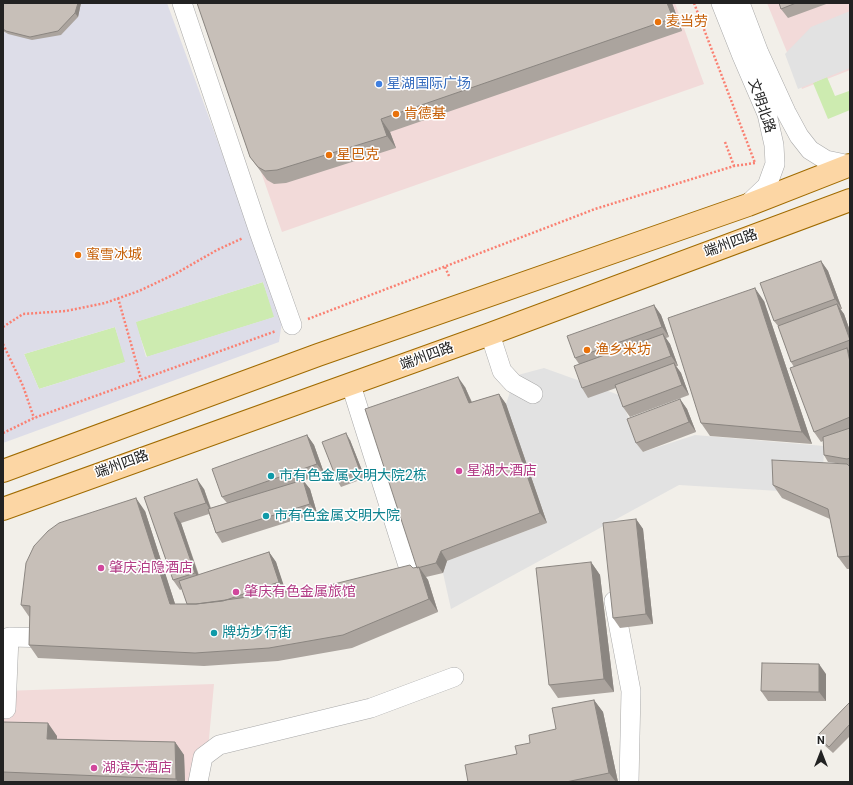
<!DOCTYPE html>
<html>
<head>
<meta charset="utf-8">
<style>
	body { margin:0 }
	#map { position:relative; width:853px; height:785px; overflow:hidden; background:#f2efe9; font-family:Roboto,sans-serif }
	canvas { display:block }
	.frame { position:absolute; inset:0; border:4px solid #222; pointer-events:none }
	.north { position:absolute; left:801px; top:733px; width:40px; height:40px; -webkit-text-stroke:3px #fff; paint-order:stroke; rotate:0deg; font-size:11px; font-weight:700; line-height:16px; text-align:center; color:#222 }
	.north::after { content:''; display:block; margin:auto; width:14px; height:18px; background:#222; clip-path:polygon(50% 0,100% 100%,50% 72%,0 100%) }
</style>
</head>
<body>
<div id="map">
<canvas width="853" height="785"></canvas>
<div class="frame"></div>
<div class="north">N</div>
</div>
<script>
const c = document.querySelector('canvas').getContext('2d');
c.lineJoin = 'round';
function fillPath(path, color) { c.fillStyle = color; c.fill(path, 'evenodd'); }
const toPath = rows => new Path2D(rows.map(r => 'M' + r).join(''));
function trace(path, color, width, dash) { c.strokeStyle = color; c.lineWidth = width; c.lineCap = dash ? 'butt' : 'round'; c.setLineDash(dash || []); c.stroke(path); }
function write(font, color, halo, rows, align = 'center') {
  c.font = font + ' Roboto,"Noto Sans SC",sans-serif'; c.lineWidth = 3; c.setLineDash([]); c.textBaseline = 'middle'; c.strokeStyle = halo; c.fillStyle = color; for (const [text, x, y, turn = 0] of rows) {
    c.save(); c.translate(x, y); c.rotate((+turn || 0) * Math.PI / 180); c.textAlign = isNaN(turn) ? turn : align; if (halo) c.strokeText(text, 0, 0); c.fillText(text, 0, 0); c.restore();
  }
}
fillPath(toPath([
	[202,3,675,3,704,84,282,232],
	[767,3,850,3,850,70,802,89],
	[214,684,205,782,3,782,3,691]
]), '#f2dad9');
fillPath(toPath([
	[827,77,835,96,849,91,850,92,850,110,828,119,813,83],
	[263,282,275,317,147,357,135,322],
	[115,327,126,362,39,389,24,354]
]), '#cdebb0');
fillPath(toPath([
	[850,11,850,68,798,89,785,54,811,27],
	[544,368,619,395,643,452,695,435,824,446,823,473,779,491,679,485,451,609,443,573,447,561,547,523,506,404,513,383,518,375]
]), '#e2e2e2');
fillPath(toPath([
	[81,3,167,3,252,235,283,315,279,342,3,443,3,31,8,34],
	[263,282,274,317,146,357,136,322],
	[115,327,125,362,39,389,24,354]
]), '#dddde8');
const minor = toPath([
	[182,3,259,232,292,325],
	[721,3,742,56,767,114,774,145,775,164,767,186,748,204],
	[740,3,759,53,786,112,799,136,810,150,826,160,850,165],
	[490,334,502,371,513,383,533,394],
	[351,385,415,588,413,589],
	[614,601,631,691,629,782],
	[6,709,9,637,54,638],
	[198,782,203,757,219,745,371,708,454,677]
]);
const major = toPath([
	[3,471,318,355,748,205,850,165],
	[3,509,490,334,850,200]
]);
trace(minor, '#a9a9a9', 20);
trace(major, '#a06b00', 24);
trace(toPath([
	[694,3,755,163],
	[725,142,734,166],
	[445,267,449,276],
	[118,298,141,379],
	[308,319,595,209,734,166,755,163],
	[3,327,23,314,66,311,105,303,139,291,175,274,217,250,243,238],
	[3,344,23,386,34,418],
	[3,433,34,418,276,331]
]), '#fa8072', 2.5, [2, 2]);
trace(minor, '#fff', 19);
trace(major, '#fcd6a4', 22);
fillPath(toPath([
	[3,3,81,3,78,17,61,35,32,40,8,34,3,31],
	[197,3,672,3,682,31,390,132,396,148,286,183,274,184,267,180,250,157],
	[779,3,829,3,788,18,781,9],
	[821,261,828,271,842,309,840,309,844,314,850,331,850,465,847,465,850,467,850,569,847,569,838,557,830,519,782,498,773,485,843,464,828,462,824,455,823,441,821,442,814,432,794,367,791,362,778,326,774,321],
	[764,301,812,444,710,436,701,423],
	[654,305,661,315,669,337,666,338,670,344,678,366,676,366,681,373,689,395,630,417,623,407,616,388,588,398,582,388,579,364,575,358],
	[465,387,472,402,499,394,506,404,547,523,447,561,443,573,426,577,428,580,438,612,352,648,278,661,204,666,38,658,29,645,30,618,21,605,145,511,175,604,187,604,182,589,180,590,173,580,144,497,204,489,211,508,227,503,222,497,307,435,314,445,324,473,303,481,310,489,317,513,222,543,216,533,209,514,181,523,199,575,269,552,276,562,285,592,322,587,417,568],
	[680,399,687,409,696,432,643,452,636,443],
	[350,440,365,478,341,487,337,480],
	[636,519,643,529,653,624,620,628,613,618],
	[591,562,600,575,614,692,558,698,549,685],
	[826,674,826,701,768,701,761,691],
	[594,700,603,712,618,782,468,782,517,754,530,743,556,729],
	[850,702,850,736,833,753,822,743,817,736],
	[3,722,57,736,57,739,175,742,184,755,185,782,3,782]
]), '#aba49e');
fillPath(toPath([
	[78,3,81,3,78,17,75,13],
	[667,3,672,3,682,31,673,18],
	[381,119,390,132,396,148,387,136],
	[821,261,828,271,842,309,835,299],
	[755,288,764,301,812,444,802,432],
	[837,304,844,314,850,331,850,340],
	[654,305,661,315,669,337,662,327],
	[663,334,670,344,678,366,671,356],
	[847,348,850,352,850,362],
	[674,363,681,373,689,395,682,385],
	[458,377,465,387,476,413,469,403],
	[499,394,506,404,547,523,540,513],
	[680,399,687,409,696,432,689,422],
	[346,433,350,440,365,478,360,471],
	[307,435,314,445,324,473,317,464],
	[197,479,204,489,212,513,206,503],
	[303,480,310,489,317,513,310,504],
	[136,498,145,511,179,616,170,604],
	[174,513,181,523,201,583,195,573],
	[636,519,643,529,653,624,646,614],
	[441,551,447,561,443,573,436,563],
	[269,552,276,562,286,592,279,582],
	[591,562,600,575,614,692,604,679],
	[419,567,428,580,438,612,429,599],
	[819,664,826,674,826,701,819,692],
	[594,700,603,712,618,782,616,782,609,773],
	[48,723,57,736,56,752,47,739],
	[175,742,184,755,185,782,178,782,176,779]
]), '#8b8681');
const building = toPath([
	[3,3,78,3,75,13,58,31,30,37,6,31,3,29,3,3],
	[197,3,667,3,673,18,381,119,387,136,277,170,265,171,258,167,250,157,197,3],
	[779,3,796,3,781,9,779,3],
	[821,261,835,299,774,321,760,283,821,261],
	[755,288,802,432,701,423,668,318,755,288],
	[837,304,850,340,791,362,778,326,837,304],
	[654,305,662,327,575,358,567,336,654,305],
	[663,334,671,356,582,388,574,366,663,334],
	[847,348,850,362,850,417,814,432,790,368,847,348],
	[674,363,682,385,623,407,615,385,674,363],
	[458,377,469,403,499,394,540,513,441,551,436,563,417,568,365,409,458,377],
	[680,399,689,422,636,443,627,419,680,399],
	[850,428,850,458,847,459,824,455,823,437,850,428],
	[346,433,360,471,337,480,322,442,346,433],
	[307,435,317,464,222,497,212,469,307,435],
	[772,460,847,464,850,467,850,556,838,557,828,509,773,485,772,460],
	[197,479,206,503,174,513,195,573,173,580,144,497,197,479],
	[303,480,310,504,216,533,208,509,303,480],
	[136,498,170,604,196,604,322,587,410,565,413,568,419,567,429,599,343,635,269,648,195,653,29,645,30,606,21,605,26,563,34,546,48,531,59,523,136,498],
	[636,519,646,614,613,618,603,523,636,519],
	[269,552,279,582,223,601,196,604,187,604,179,581,269,552],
	[591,562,604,679,549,685,536,568,591,562],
	[762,663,819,664,819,692,761,691,762,663],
	[594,700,609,773,566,782,468,782,465,765,517,754,515,746,530,743,529,735,556,729,552,708,594,700],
	[850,702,850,724,829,747,817,736,850,702],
	[3,722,48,723,47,739,175,742,176,779,3,772,3,722]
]);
fillPath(building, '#c7bfb8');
trace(building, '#8b8681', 1);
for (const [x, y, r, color] of [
	[658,22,4,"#e8710a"],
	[379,84,4,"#3f7fe0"],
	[396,114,4,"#e8710a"],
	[329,155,4,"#e8710a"],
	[78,255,4,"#e8710a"],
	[587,350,4,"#e8710a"],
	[459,471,4,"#d1479c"],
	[271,476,4,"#0f9aa8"],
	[266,516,4,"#0f9aa8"],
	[101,568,4,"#d1479c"],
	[236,592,4,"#d1479c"],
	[214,633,4,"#0f9aa8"],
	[94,768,4,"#d1479c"]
]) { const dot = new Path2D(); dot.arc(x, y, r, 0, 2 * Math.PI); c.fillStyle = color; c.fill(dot); trace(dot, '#fff', 1.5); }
write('14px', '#c56008', '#fff', [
	["麦当劳",666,22],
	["肯德基",404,114],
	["星巴克",337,155],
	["蜜雪冰城",86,255],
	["渔乡米坊",595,350]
], 'left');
write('14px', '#366cbe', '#fff', [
	["星湖国际广场",387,84]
], 'left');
write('14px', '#222', '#fff', [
	["文明北路",761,106,71],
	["端州四路",731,244,-20],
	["端州四路",427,357,-20],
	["端州四路",122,465,-20]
]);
write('14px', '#b23c85', '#fff', [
	["星湖大酒店",467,471],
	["肇庆泊隐酒店",109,568],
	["肇庆有色金属旅馆",244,592],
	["湖滨大酒店",102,768]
], 'left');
write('14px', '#0d838f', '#fff', [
	["市有色金属文明大院2栋",279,476],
	["市有色金属文明大院",274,516],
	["牌坊步行街",222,633]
], 'left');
</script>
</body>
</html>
